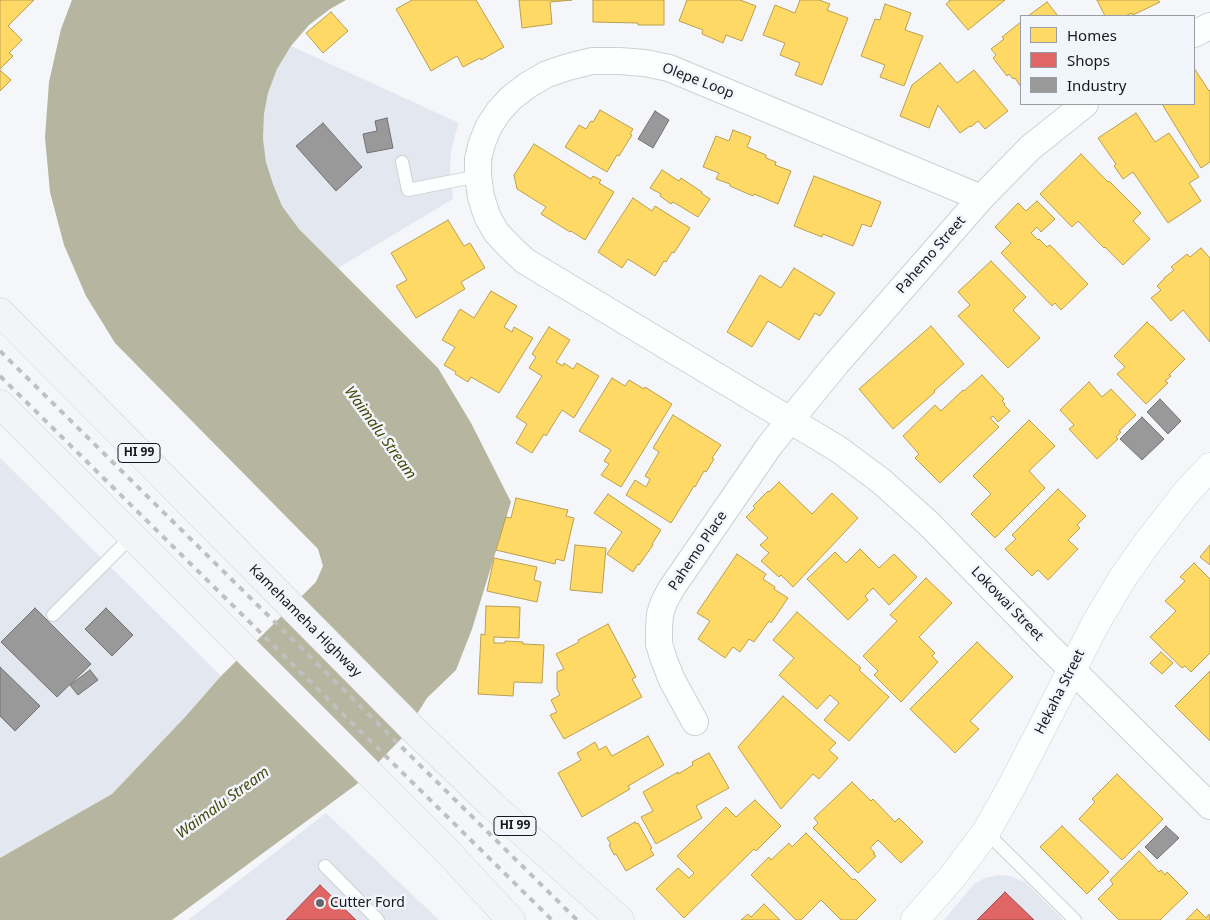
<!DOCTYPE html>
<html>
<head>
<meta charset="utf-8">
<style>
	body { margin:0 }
	#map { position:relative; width:1210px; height:920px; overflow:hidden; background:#f4f6f9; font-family:"Noto Sans",sans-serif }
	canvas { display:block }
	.legend { position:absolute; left:1020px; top:15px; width:175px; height:90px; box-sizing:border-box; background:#f1f5fc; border:1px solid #9a9da2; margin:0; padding:6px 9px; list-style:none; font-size:15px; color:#17181b }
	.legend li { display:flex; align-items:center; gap:10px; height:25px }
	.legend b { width:25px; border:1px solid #9a9da2 }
</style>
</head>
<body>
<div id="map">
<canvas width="1210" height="920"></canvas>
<ul class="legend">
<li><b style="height:14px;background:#ffd966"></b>Homes</li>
<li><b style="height:14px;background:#e06666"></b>Shops</li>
<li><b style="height:14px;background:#999"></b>Industry</li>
</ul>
</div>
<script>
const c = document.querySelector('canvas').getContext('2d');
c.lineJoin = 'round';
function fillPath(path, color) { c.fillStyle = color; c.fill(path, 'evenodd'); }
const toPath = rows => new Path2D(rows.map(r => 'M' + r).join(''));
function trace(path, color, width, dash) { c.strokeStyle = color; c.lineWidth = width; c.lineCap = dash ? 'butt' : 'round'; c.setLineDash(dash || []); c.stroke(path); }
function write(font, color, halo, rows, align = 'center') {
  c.font = font + ' "Noto Sans",sans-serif'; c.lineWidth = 5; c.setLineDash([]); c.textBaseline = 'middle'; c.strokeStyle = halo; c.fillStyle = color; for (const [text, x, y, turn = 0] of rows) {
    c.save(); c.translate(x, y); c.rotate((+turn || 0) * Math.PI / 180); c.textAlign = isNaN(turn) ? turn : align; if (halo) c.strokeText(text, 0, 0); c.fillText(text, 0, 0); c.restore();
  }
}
fillPath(toPath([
	[291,46,459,123,455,135,451,152,450,168,453,199,338,268,299,229,282,206,273,184,266,162,263,139,264,114,268,93,277,69],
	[0,458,221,676,186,716,112,794,0,858],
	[326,813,439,920,188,920],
	[999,875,1010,876,1025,882,1063,920,944,920,974,884,985,878]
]), '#e3e7f0');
fillPath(toPath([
	[72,0,346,0,330,9,309,25,291,46,277,69,268,93,264,114,263,139,266,162,273,184,282,206,299,229,438,368,471,423,511,502,472,629,456,670,427,698,402,738,357,784,172,920,0,920,0,858,112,794,186,716,221,676,316,582,323,566,318,549,115,343,86,296,64,245,50,192,45,137,49,82,61,29]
]), '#b6b59f');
const homes = toPath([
	[0,0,34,0,8,26,22,40,9,53,13,56,0,69,0,0],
	[412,0,476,0,504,47,481,60,480,58,463,67,457,56,431,71,396,9,412,0],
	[519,0,572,0,550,2,552,24,522,28,519,0],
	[593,0,664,0,664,25,638,25,638,23,593,22,593,0],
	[687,0,740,0,756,6,742,41,726,35,723,43,702,34,703,30,679,21,687,0],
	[800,0,819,0,830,4,827,10,848,18,822,85,795,75,800,63,780,55,785,43,763,35,775,5,795,13,800,0],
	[949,0,1005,0,968,30,946,4,950,1,949,0],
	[1097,0,1158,0,1160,2,1133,15,1132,13,1125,16,1105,16,1097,0],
	[1047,2,1058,16,1028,16,1047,2],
	[885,4,911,13,905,30,923,36,904,86,880,77,885,65,861,56,875,19,880,20,885,4],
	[331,12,348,31,323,53,306,33,331,12],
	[1021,22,1021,87,1015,78,1013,79,1009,74,1007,76,993,58,996,55,991,49,1004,39,1002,37,1021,22],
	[940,63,957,83,974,70,1008,111,985,129,978,121,971,127,970,126,960,133,938,105,929,128,900,116,912,85,940,63],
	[1194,68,1209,91,1210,90,1210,162,1201,168,1162,104,1194,104,1194,68],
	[0,70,11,80,0,91,0,70],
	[600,110,633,129,630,134,632,135,619,156,617,155,607,172,565,147,579,125,586,129,591,121,593,122,600,110],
	[1136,113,1155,142,1169,133,1199,177,1189,183,1201,201,1168,223,1133,172,1123,179,1114,166,1116,164,1098,138,1136,113],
	[733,130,751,137,747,147,766,155,766,158,776,162,775,165,791,171,778,204,754,194,753,196,730,186,730,184,716,179,719,173,703,167,716,136,729,141,733,130],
	[534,144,591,179,593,176,601,180,599,183,614,192,585,240,571,231,570,232,541,214,546,207,517,189,514,175,534,144],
	[1081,154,1108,182,1109,181,1141,213,1133,221,1150,239,1123,265,1105,247,1104,248,1078,221,1072,227,1040,194,1081,154],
	[662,170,679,181,681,178,702,192,701,193,710,199,698,217,673,202,671,204,660,196,661,194,650,188,662,170],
	[814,176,881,202,871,227,862,224,853,246,823,234,822,237,794,226,814,176],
	[633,198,652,211,655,206,690,228,674,253,672,252,666,262,664,261,655,276,628,259,622,268,598,252,633,198],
	[1037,201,1055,219,1041,232,1037,227,1031,233,1038,240,1039,239,1047,247,1050,245,1088,284,1061,310,1055,303,1052,306,1001,253,1011,243,995,227,1018,203,1026,211,1037,201],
	[448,220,464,246,470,243,485,268,461,282,465,289,416,318,396,286,407,280,391,253,448,220],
	[1201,248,1210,258,1210,342,1183,310,1171,321,1151,298,1161,290,1157,286,1164,279,1164,278,1174,270,1171,267,1187,254,1190,257,1201,248],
	[991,261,1026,297,1013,310,1040,338,1008,368,958,316,970,305,958,292,991,261],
	[794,268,835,293,820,316,815,313,799,340,768,321,752,347,727,332,760,275,781,288,794,268],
	[491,291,517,306,504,327,512,332,514,327,533,338,499,393,471,377,468,382,455,374,456,372,444,365,455,347,442,340,460,309,474,318,491,291],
	[1147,322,1152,327,1152,326,1185,359,1169,375,1171,376,1165,381,1168,383,1146,404,1117,374,1125,367,1114,356,1147,322],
	[931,326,964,364,934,391,935,392,893,429,859,389,931,326],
	[549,327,570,340,556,362,563,366,564,363,573,369,577,363,599,376,574,418,562,410,546,436,544,434,532,453,516,443,527,424,516,417,542,376,529,368,536,357,532,354,549,327],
	[982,375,1004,399,1002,401,1005,404,1004,405,1010,411,998,422,993,416,990,418,999,427,940,483,915,458,919,454,903,436,935,405,941,411,963,390,964,391,982,375],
	[612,378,625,386,629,380,644,389,645,387,672,404,621,487,601,475,609,464,604,461,611,450,579,431,612,378],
	[1089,382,1102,397,1111,389,1136,415,1119,431,1121,432,1116,437,1118,439,1097,459,1069,429,1074,425,1060,410,1089,382],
	[673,415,721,445,712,458,714,459,706,472,704,471,695,487,694,486,671,523,626,495,635,480,646,487,650,479,645,476,659,452,653,448,673,415],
	[1029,420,1055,446,1029,471,1045,488,995,538,971,514,991,494,973,476,1029,420],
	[779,482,812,514,832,493,858,518,793,587,781,575,779,577,761,561,769,553,760,545,768,538,746,517,755,508,753,506,768,491,769,492,779,482],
	[1058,489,1086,516,1077,525,1080,528,1068,540,1078,549,1048,580,1038,570,1032,576,1005,549,1016,539,1012,535,1058,489],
	[608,494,661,530,652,544,653,545,639,565,638,564,633,572,607,554,622,532,594,513,608,494],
	[516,498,568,510,566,516,574,518,564,561,556,559,555,564,496,550,506,517,511,518,516,498],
	[575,545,606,548,602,593,570,590,575,545],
	[1210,545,1210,565,1200,557,1210,545],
	[860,549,879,568,894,554,917,577,889,605,873,588,865,596,868,600,848,620,807,579,835,552,846,563,860,549],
	[737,554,766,574,763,579,775,587,774,589,788,598,771,623,769,621,754,642,749,639,740,652,733,647,725,658,698,639,710,621,697,613,737,554],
	[494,558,537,567,534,580,541,582,537,602,487,591,494,558],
	[1194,563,1210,579,1210,653,1191,672,1185,666,1182,668,1150,637,1176,611,1165,601,1185,581,1180,577,1194,563],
	[926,578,952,603,919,637,935,653,932,656,938,662,901,702,874,675,878,671,863,656,897,621,890,615,926,578],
	[486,606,520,607,519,638,494,637,494,643,505,643,505,641,523,642,523,644,544,645,542,683,514,682,513,696,478,694,481,634,485,635,486,606],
	[797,612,861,668,859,670,889,697,849,741,824,720,839,703,830,695,817,709,779,675,794,658,773,640,797,612],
	[608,624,636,677,632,679,642,697,564,739,550,715,557,712,551,700,560,695,557,689,557,672,564,669,556,654,579,642,578,640,608,624],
	[977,642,1013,677,970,721,979,729,955,753,910,709,977,642],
	[1161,652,1173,663,1162,674,1150,663,1161,652],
	[1210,671,1210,741,1175,706,1210,671],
	[783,696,836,743,829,750,838,758,819,779,813,774,781,809,738,747,783,696],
	[648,736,664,765,628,786,630,789,582,817,558,773,581,760,577,753,595,742,599,750,606,746,612,756,648,736],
	[709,753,729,788,696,806,702,818,656,844,641,817,653,811,643,792,678,772,678,774,693,765,692,762,709,753],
	[1117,774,1163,819,1122,860,1079,819,1095,802,1092,799,1117,774],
	[852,782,871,801,873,799,895,822,899,818,923,842,901,863,878,840,870,848,875,853,873,854,876,856,858,873,813,828,818,823,814,818,852,782],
	[755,800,781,826,756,851,754,849,684,918,656,889,678,868,689,878,694,873,677,856,726,807,736,817,755,800],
	[635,822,636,824,638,823,652,848,650,849,654,855,626,871,616,854,614,855,609,845,611,844,607,838,635,822],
	[1062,826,1109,872,1087,894,1040,847,1062,826],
	[806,833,853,880,855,879,876,900,856,920,841,920,821,900,801,920,796,920,751,875,769,857,771,860,789,843,792,847,806,833],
	[1139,851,1159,872,1161,870,1165,875,1167,872,1188,893,1160,920,1119,920,1098,899,1113,884,1110,880,1139,851],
	[764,904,780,920,741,920,748,914,751,917,764,904],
	[1197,909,1206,918,1209,914,1210,920,1186,920,1197,909]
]);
fillPath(homes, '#ffd966');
trace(homes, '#b99f50', 1);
const shops = toPath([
	[320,885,356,920,286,920,320,885],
	[1005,892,1034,920,977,920,1005,892]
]);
fillPath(shops, '#e06666');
trace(shops, '#a44f50', 1);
const industry = toPath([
	[655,111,669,120,653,148,638,139,655,111],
	[387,118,393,148,367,153,363,134,377,131,375,121,387,118],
	[323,123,362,167,336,191,296,146,323,123],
	[1160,399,1181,421,1168,434,1147,412,1160,399],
	[1142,417,1164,439,1142,460,1120,439,1142,417],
	[35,608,91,664,57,697,1,642,35,608],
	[106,608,133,635,112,656,85,629,106,608],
	[0,667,40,706,15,731,0,716,0,667],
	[90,670,98,680,78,695,70,685,90,670],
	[1166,826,1179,838,1157,859,1145,847,1166,826]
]);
fillPath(industry, '#999');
trace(industry, '#727273', 1);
const service = toPath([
	[402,162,408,190,478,176],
	[53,615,132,536],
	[986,832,1075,920],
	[325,866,378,920]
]);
const minor = toPath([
	[1194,34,1210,26],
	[981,198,669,68,645,63,619,61,592,61,568,67,547,74,528,85,511,98,499,111,489,126,482,143,478,159,478,176,481,197,487,216,496,232,509,246,525,261,838,449,881,481,928,523,1046,644,1210,806],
	[695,722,672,680,664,660,659,644,659,628,660,614,664,602,671,589,770,445,837,363,981,198,1030,148,1085,104]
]);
const tertiary = toPath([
	[915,920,953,876,986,832,1012,786,1097,621,1122,579,1145,546,1185,494,1210,467]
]);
const primary = toPath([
	[0,312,414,730,492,805,620,920],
	[0,404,447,851,511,920]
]);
trace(service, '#cfd0d3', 14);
trace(minor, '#cfd0d3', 28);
trace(tertiary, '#cfd0d3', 29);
trace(primary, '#d1d2d4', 29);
trace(service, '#fdfefe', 12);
trace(minor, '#fdfefe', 26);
trace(tertiary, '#fdfefe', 28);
trace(primary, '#f2f4f8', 28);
trace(toPath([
	[0,351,577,920],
	[0,376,552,920]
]), '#bfc0c0', 4, [6, 6]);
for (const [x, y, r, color] of [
	[320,903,5,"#646669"]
]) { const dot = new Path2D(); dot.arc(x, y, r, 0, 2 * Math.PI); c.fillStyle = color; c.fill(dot); trace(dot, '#f1f5fc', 2); }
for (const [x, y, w] of [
	[139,453,42],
	[515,826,42]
]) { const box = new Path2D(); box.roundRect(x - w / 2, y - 9.5, w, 19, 4); c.fillStyle = '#f1f5fc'; c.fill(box); trace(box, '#17181b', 1); }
write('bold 12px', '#17181b', null, [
	["HI 99",139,453],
	["HI 99",515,826]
]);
write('14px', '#17181b', '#f1f5fc', [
	["Olepe Loop",698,81,21],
	["Pahemo Street",931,255,-49],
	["Pahemo Place",698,551,-56],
	["Lokowai Street",1007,604,46],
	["Kamehameha Highway",305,621,45],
	["Hekaha Street",1060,692,-63]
]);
write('14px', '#17181b', '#f1f5fc', [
	["Cutter Ford",330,903]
], 'left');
write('italic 15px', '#494608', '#f1f5fc', [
	["Waimalu Stream",380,433,54],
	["Waimalu Stream",223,803,-36]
]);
</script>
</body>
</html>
